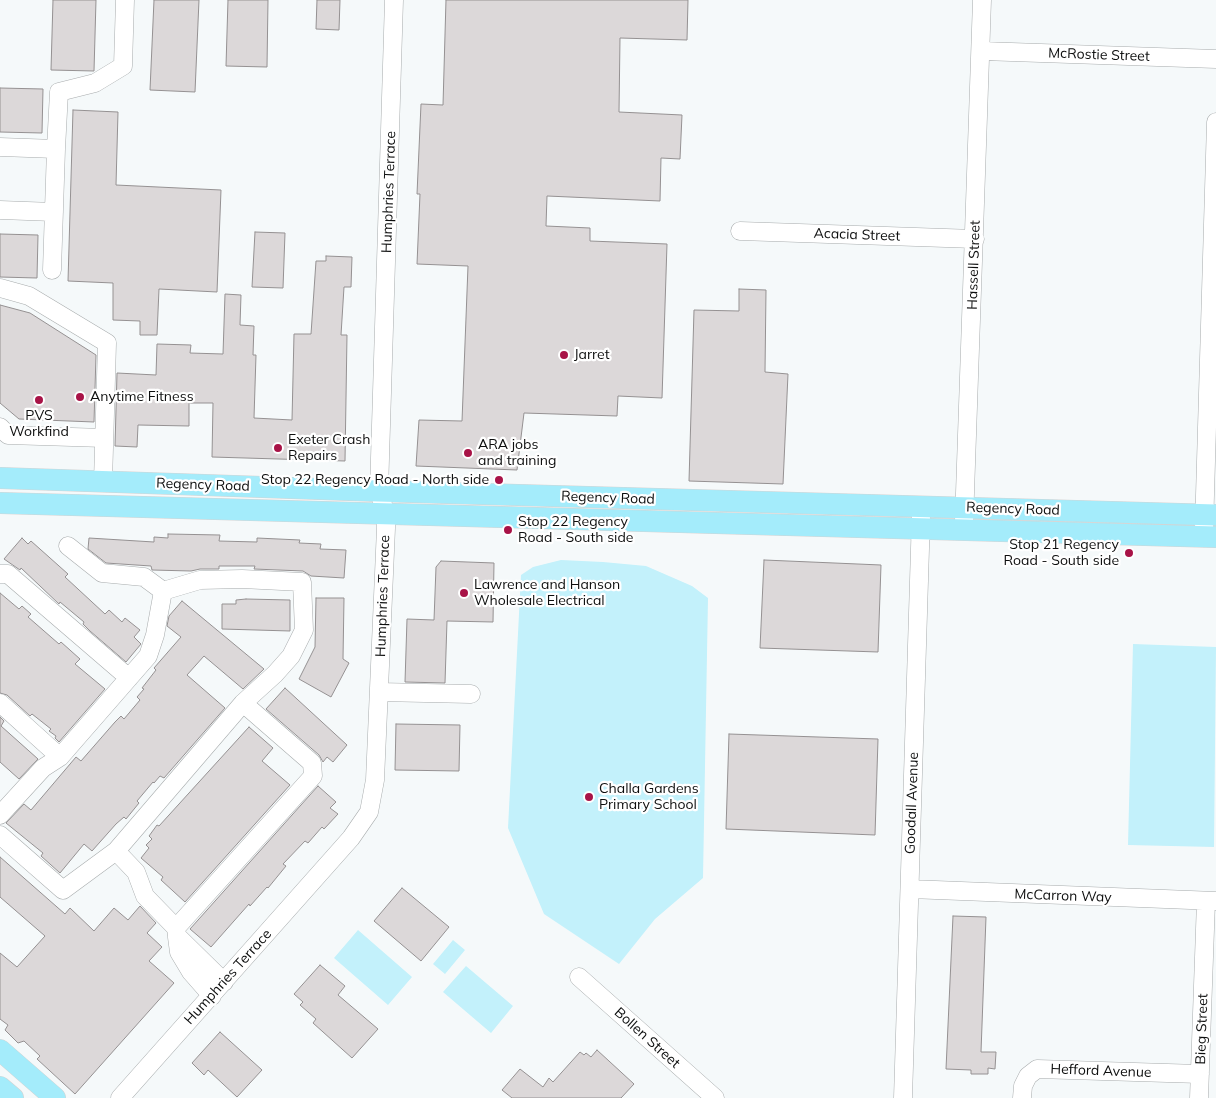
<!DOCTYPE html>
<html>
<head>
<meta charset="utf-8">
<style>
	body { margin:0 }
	canvas { display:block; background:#f5f9fa }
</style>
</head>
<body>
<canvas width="1216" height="1098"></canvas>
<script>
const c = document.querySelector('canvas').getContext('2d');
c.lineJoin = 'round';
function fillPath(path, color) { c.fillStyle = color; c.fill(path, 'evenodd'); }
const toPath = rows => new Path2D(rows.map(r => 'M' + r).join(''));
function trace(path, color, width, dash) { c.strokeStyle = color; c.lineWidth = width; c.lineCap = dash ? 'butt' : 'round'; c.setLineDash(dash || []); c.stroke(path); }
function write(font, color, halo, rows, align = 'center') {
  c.font = font + ' Mulish,sans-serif'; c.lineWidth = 4.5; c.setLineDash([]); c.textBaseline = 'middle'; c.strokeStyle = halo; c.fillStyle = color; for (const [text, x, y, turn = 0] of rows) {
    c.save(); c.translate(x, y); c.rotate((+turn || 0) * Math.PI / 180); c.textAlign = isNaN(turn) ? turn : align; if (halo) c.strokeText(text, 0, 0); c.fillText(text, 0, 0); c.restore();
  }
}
fillPath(toPath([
	[561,560,603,562,646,566,692,586,708,598,703,878,655,919,619,964,544,914,508,828,521,575,533,567],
	[1133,644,1216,647,1214,847,1128,845],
	[358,930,412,977,388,1005,334,958],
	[453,940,465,950,445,974,433,964],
	[466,966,513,1006,491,1033,443,992]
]), '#c3f1fb');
const building = toPath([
	[53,0,96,0,94,71,51,70,53,0],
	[154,0,199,0,195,92,150,90,154,0],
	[228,0,268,0,267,67,226,66,228,0],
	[317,0,340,0,339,30,316,29,317,0],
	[446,0,688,0,687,40,620,38,619,112,682,115,680,159,661,158,660,201,547,196,546,226,590,228,590,241,667,244,662,398,618,396,617,416,524,413,517,470,416,466,419,420,462,421,468,266,417,264,420,194,417,194,421,104,443,105,446,0],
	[0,88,43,89,42,133,0,132,0,88],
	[73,110,118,112,116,185,221,190,217,292,159,289,157,335,140,335,140,321,113,320,113,283,68,281,73,110],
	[255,232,285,233,283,288,252,287,255,232],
	[0,234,38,235,37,278,0,277,0,234],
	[326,256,352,257,351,287,344,287,341,335,347,335,345,461,212,457,213,403,189,403,189,426,138,425,137,447,115,446,117,373,156,375,157,344,191,345,190,353,223,354,225,294,241,295,240,325,254,326,253,355,256,355,254,418,292,420,294,334,311,334,316,261,326,261,326,256],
	[739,289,766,290,765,372,788,374,783,484,689,481,694,310,739,311,739,289],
	[0,305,30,313,96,355,94,422,19,419,0,403,0,305],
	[168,534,220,535,219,541,257,542,257,538,300,540,299,543,321,544,320,549,346,550,344,578,311,576,303,571,254,569,255,566,219,566,219,569,200,569,191,571,152,570,151,566,106,563,88,549,89,538,154,542,154,537,168,538,168,534],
	[22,538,28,544,31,541,68,574,65,577,105,614,109,610,122,622,125,618,140,630,134,637,141,644,126,662,90,631,83,624,84,622,60,602,59,604,21,568,20,570,4,559,22,538],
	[764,560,881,565,878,652,760,648,764,560],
	[441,561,494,563,493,622,447,621,445,683,405,682,407,619,434,620,436,567,441,561],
	[0,593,19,609,22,606,31,614,28,617,59,644,61,642,80,659,75,664,105,689,59,742,55,738,56,736,49,731,51,729,32,714,30,716,7,695,0,693,0,593],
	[316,598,344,598,343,659,349,663,331,697,299,679,315,647,316,598],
	[246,599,290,600,290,631,222,629,222,604,236,604,236,600,246,599],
	[182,601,264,669,243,689,204,656,187,675,225,708,164,778,160,776,154,783,153,782,137,801,139,803,126,819,124,817,116,824,92,851,84,844,60,873,41,856,43,853,6,823,24,804,31,810,76,757,81,761,115,722,121,716,124,719,140,700,137,697,144,689,142,688,156,670,154,668,181,637,167,626,169,616,182,601],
	[285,688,347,745,333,762,327,757,323,762,319,755,266,709,285,688],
	[0,717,4,721,1,726,38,759,19,779,0,762,0,717],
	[396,724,460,725,459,771,395,770,396,724],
	[249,727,273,748,262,761,290,785,185,902,161,880,163,877,141,858,149,848,146,845,152,839,149,836,157,825,159,826,249,727],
	[729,734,878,739,875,835,726,829,729,734],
	[318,786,336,802,330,808,338,814,324,829,322,827,308,843,305,841,283,864,286,866,268,888,267,887,250,906,249,904,211,947,190,929,318,786],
	[0,857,65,914,70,908,94,931,114,908,128,920,140,906,156,923,147,933,162,947,149,961,174,983,75,1094,37,1059,40,1056,24,1041,18,1043,5,1030,8,1025,0,1019,0,953,17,967,45,936,0,897,0,857],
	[402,888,449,927,421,961,374,921,402,888],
	[953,916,986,917,981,1052,996,1052,995,1069,988,1068,988,1074,971,1074,971,1070,946,1069,953,916],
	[320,965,345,986,338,995,378,1029,352,1058,313,1023,316,1019,300,1005,303,1002,294,994,320,965],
	[220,1032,262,1070,237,1097,208,1070,204,1075,192,1063,220,1032],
	[597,1050,634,1084,621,1098,512,1098,502,1090,520,1069,543,1087,549,1078,553,1082,580,1052,584,1055,586,1053,591,1057,597,1050]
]);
fillPath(building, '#dcd8d9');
trace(building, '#959192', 1);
const minor = toPath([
	[982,51,1216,59],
	[0,147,56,149,52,270],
	[56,149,59,92,95,83,123,66,125,0],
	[0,210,54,212],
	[740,231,975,239],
	[0,288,29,296,107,343,103,482],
	[0,427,8,435,104,438],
	[964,522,982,0],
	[1204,529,1216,122],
	[68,546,102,573,144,577,163,591],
	[0,574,8,574,129,678],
	[379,692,471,694],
	[0,703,60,757],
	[0,815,43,768,60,757,148,656,155,635,163,591,200,580,242,579,302,582,304,630,291,656,275,674,243,703,116,851,63,890,0,835],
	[116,851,136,872,145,896,176,928,177,936,224,982],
	[910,889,1216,901],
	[176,928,313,776,312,763,243,703],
	[177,937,179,952,191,972,212,996],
	[579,977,715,1098],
	[120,1098,351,838,369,812,375,780,386,528,386,515,379,491,394,0],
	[903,1098,921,516],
	[1022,1098,1023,1086,1028,1076,1037,1069,1200,1074],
	[1199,1098,1206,901]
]);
const major = toPath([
	[0,478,379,491,1216,515],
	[0,503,1216,537],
	[0,1050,55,1098],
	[0,1087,13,1098]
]);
trace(minor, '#a8acad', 19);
trace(major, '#d3d4d4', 22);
trace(minor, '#fff', 18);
trace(major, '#a4ecfb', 21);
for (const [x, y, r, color] of [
	[564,355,5,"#a81347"],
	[80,397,5,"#a81347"],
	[39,400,5,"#a81347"],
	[278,448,5,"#a81347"],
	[468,453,5,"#a81347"],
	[499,480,5,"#a81347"],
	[508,530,5,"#a81347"],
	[1129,553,5,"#a81347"],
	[464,593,5,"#a81347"],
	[589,797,5,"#a81347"]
]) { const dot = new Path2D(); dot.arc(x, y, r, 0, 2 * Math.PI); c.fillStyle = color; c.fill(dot); trace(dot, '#fff', 2); }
write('14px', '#0d0e0e', '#fff', [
	["McRostie Street",1099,55,2],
	["Humphries Terrace",389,192,-88],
	["Acacia Street",857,235,2],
	["Hassell Street",974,265,-88],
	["Regency Road",203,485,2],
	["Regency Road",608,498,2],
	["Regency Road",1013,509,2],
	["Humphries Terrace",383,596,-88],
	["Goodall Avenue",912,803,-88],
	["McCarron Way",1063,896,2],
	["Humphries Terrace",228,977,-48],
	["Bieg Street",1202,1029,-88],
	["Bollen Street",647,1038,42],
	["Hefford Avenue",1101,1071,2]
]);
write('14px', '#0d0e0e', '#fff', [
	["Jarret",574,355],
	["Anytime Fitness",90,397],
	["PVS",39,416,"center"],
	["Workfind",39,432,"center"],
	["Exeter Crash",288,440],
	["Repairs",288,456],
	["ARA jobs",478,445],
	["and training",478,461],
	["Stop 22 Regency Road - North side",489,480,"right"],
	["Stop 22 Regency",518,522],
	["Road - South side",518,538],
	["Stop 21 Regency",1119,545,"right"],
	["Road - South side",1119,561,"right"],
	["Lawrence and Hanson",474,585],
	["Wholesale Electrical",474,601],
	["Challa Gardens",599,789],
	["Primary School",599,805]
], 'left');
</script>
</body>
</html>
